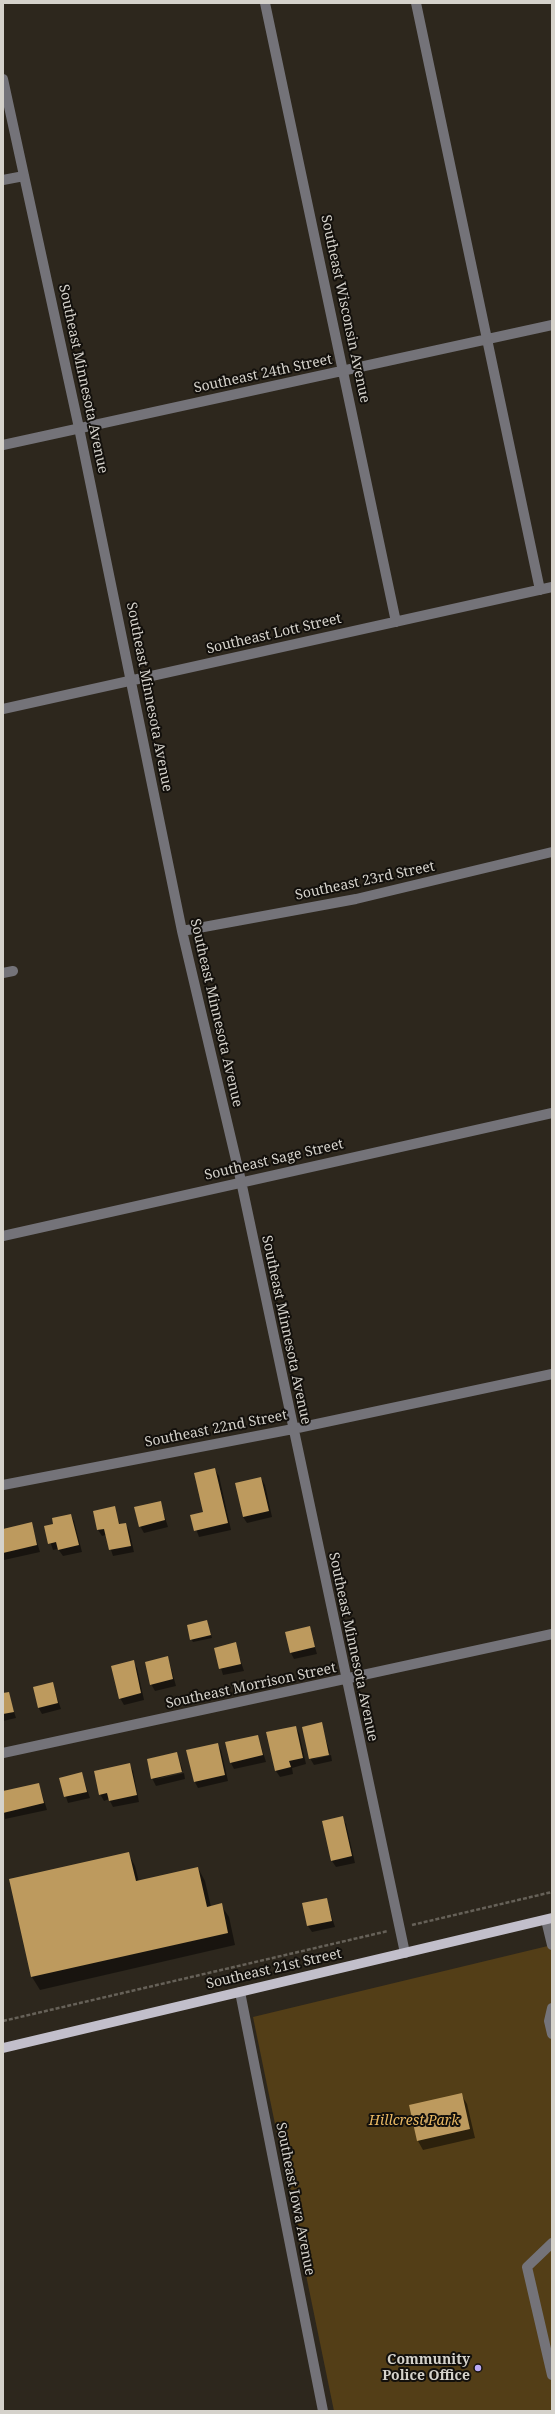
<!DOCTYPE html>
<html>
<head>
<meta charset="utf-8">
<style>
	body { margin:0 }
	#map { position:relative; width:555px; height:2414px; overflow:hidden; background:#2d271d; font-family:"Noto Serif",serif }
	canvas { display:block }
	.frame { position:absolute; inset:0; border:4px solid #d5d2cb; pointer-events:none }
</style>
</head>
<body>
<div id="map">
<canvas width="555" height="2414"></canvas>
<div class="frame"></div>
</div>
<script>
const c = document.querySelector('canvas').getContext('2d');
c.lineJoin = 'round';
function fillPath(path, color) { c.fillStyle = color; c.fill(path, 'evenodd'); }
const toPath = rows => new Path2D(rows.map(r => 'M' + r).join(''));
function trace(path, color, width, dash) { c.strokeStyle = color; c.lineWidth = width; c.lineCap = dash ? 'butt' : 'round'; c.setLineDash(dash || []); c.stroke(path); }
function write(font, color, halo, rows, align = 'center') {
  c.font = font + ' "Noto Serif",serif'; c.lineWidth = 4; c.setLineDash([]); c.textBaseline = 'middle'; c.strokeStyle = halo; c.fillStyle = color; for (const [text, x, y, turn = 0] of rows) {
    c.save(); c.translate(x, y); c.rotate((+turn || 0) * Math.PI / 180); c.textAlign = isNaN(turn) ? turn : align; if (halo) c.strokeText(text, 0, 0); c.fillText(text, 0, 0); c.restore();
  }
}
fillPath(toPath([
	[552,1945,552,2411,334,2411,253,2017]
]), '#533e17');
fillPath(toPath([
	[215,1470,219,1476,231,1530,199,1537,191,1515,204,1513],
	[261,1478,265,1485,272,1517,247,1523,243,1517],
	[160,1502,168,1527,144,1533,140,1526],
	[114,1507,120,1525,125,1524,129,1530,134,1552,113,1556,106,1535,102,1536,98,1530,94,1512],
	[71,1515,74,1521,82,1552,63,1556,58,1549,53,1550,45,1527,54,1525],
	[31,1523,40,1552,4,1560,3,1530],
	[207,1621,212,1638,193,1642,191,1639],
	[309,1627,317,1654,294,1659,291,1653],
	[235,1644,244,1671,223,1675,215,1648],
	[168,1657,176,1686,155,1691,151,1684],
	[133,1662,137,1668,144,1700,124,1705,120,1698],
	[52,1683,61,1709,42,1714,38,1707],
	[8,1693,16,1718,3,1721,3,1694],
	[321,1723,330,1753,311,1760,303,1727],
	[295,1727,299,1733,306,1764,292,1768,293,1774,280,1777,276,1771],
	[258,1736,266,1762,234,1769,231,1763],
	[217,1744,221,1750,228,1781,198,1788,195,1782],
	[177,1753,183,1771,153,1780,148,1759],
	[331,1755,332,1761,314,1765,311,1760],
	[129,1764,133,1771,139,1802,113,1807,109,1799,104,1801,100,1794],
	[184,1773,185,1779,156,1786,153,1780],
	[82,1774,90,1798,68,1803,60,1779],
	[39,1784,47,1810,5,1819,3,1792],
	[342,1818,346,1824,355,1863,336,1867,332,1861],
	[128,1853,135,1866,139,1882,198,1868,205,1881,211,1907,221,1905,229,1917,235,1945,40,1990,32,1977,10,1880],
	[326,1899,335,1927,312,1932,308,1926],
	[461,2094,467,2104,475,2138,423,2150,418,2141]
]), '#0007');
fillPath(toPath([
	[215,1468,228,1523,194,1531,190,1515,203,1512,194,1473],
	[261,1477,269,1511,243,1517,235,1483],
	[161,1501,165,1520,139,1527,134,1507],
	[115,1506,119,1524,126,1523,131,1546,109,1550,104,1529,97,1530,93,1511],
	[71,1514,79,1545,58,1550,56,1542,48,1544,44,1526,53,1524,52,1518],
	[32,1522,37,1545,3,1553,3,1529],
	[207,1620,211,1635,190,1640,187,1625],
	[310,1626,315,1647,290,1653,285,1632],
	[236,1642,241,1664,219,1669,214,1648],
	[168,1656,173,1679,150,1685,145,1662],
	[134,1660,141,1693,119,1699,111,1666],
	[53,1682,58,1703,38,1708,33,1687],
	[9,1692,14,1712,3,1714,3,1693],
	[322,1722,329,1755,309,1759,302,1727],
	[296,1726,303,1758,289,1761,291,1767,275,1771,266,1732],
	[258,1735,263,1755,230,1763,225,1742],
	[218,1743,225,1775,194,1782,186,1750],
	[177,1752,182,1772,151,1779,147,1759],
	[130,1763,137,1795,109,1801,107,1793,99,1795,94,1771],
	[82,1772,87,1792,64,1797,59,1778],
	[39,1783,44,1803,3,1813,3,1791],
	[343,1816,352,1856,331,1861,322,1821],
	[129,1852,136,1881,198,1867,207,1907,222,1903,228,1933,31,1977,9,1879],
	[327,1898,332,1921,307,1926,302,1903],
	[462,2093,470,2129,417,2141,409,2105]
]), '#bd9a5e');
trace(toPath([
	[412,1925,552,1892],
	[3,2021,388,1931]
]), '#666158', 2.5, [4, 2]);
trace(toPath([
	[265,3,396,622],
	[416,3,540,590],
	[3,79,79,428,182,931,241,1181,405,1953],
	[3,180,24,176],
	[3,445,552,325],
	[3,709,552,587],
	[182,931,356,899,552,852],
	[3,973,13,971],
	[3,1236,552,1113],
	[3,1485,293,1429,552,1374],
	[3,1753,552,1634],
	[546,1920,552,1945],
	[240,1992,323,2411],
	[552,2008,549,2021,552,2034],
	[552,2243,527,2267,552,2375]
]), '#747379', 10);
trace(toPath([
	[3,2048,552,1918]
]), '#c2bfcb', 10);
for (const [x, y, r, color] of [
	[478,2368,4,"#bbaaf6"]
]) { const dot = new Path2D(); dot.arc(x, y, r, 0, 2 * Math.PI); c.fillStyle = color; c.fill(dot); trace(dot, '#13100c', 1.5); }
write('14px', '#d5d2cb', '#13100c', [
	["Southeast Wisconsin Avenue",345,309,78],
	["Southeast 24th Street",263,374,-12],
	["Southeast Minnesota Avenue",83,379,78],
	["Southeast Lott Street",274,634,-13],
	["Southeast Minnesota Avenue",149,697,79],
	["Southeast 23rd Street",365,881,-12],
	["Southeast Minnesota Avenue",216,1013,77],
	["Southeast Sage Street",274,1160,-13],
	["Southeast Minnesota Avenue",286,1330,78],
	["Southeast 22nd Street",216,1429,-11],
	["Southeast Minnesota Avenue",353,1647,78],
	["Southeast Morrison Street",251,1686,-12],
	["Southeast 21st Street",274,1969,-13],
	["Southeast Iowa Avenue",295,2199,79]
]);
write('italic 14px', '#eab963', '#13100c', [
	["Hillcrest Park",414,2121]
]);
write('bold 14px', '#d5d2cb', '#13100c', [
	["Community",470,2360],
	["Police Office",470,2376]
], 'right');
</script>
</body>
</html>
